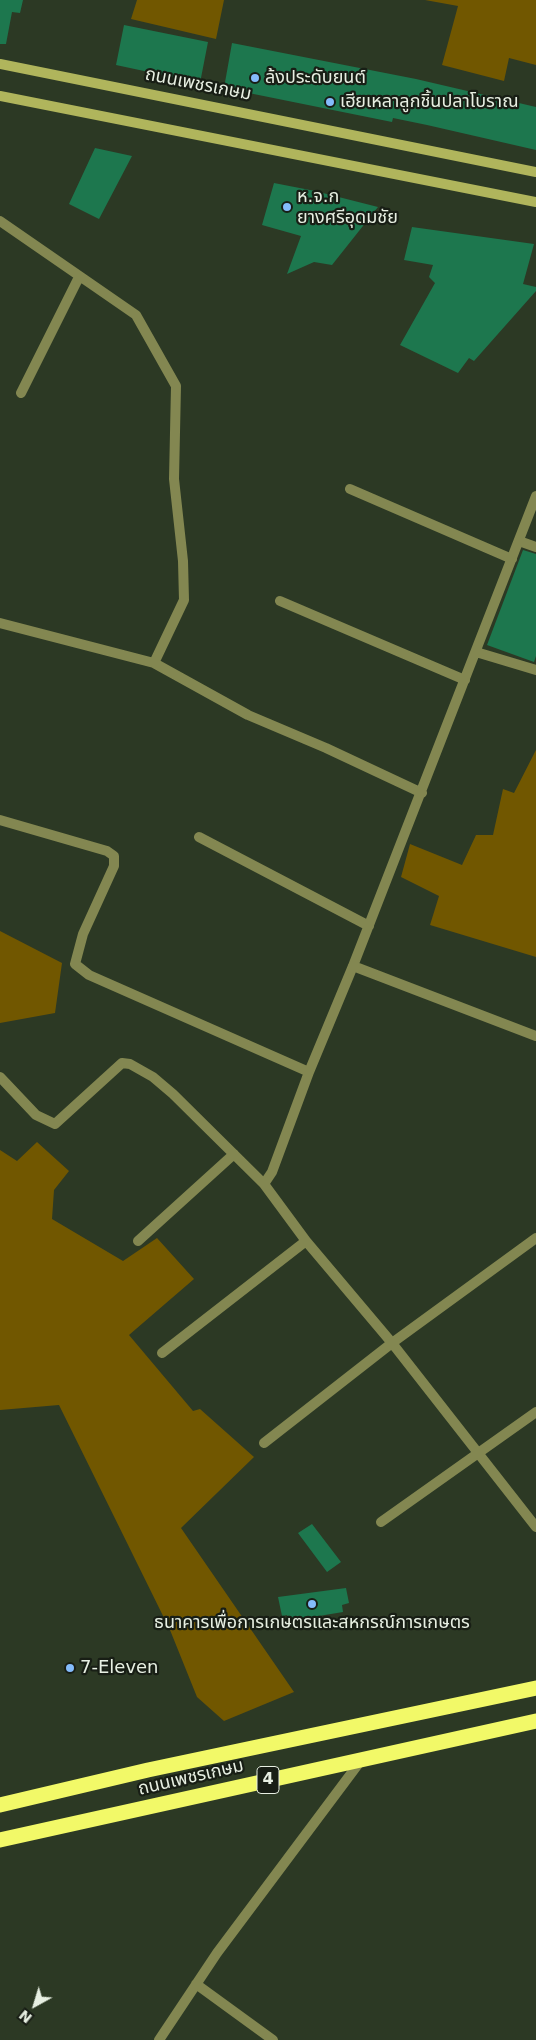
<!DOCTYPE html>
<html>
<head>
<meta charset="utf-8">
<style>
	body { margin:0 }
	#map { position:relative; width:536px; height:2040px; overflow:hidden; background:#2c3924; font-family:"DejaVu Sans",sans-serif }
	canvas { display:block }
	.north { position:absolute; left:10px; top:1980px; width:50px; height:50px; -webkit-text-stroke:4px #181e15; paint-order:stroke; rotate:219deg; font-size:14px; font-weight:700; line-height:20px; text-align:center; color:#e7efe2 }
	.north::after { content:''; display:block; margin:auto; width:18px; height:22px; background:#e7efe2; clip-path:polygon(50% 0,100% 100%,50% 72%,0 100%) }
</style>
</head>
<body>
<div id="map">
<canvas width="536" height="2040"></canvas>
<div class="north">N</div>
</div>
<script>
const c = document.querySelector('canvas').getContext('2d');
c.lineJoin = 'round';
function fillPath(path, color) { c.fillStyle = color; c.fill(path, 'evenodd'); }
const toPath = rows => new Path2D(rows.map(r => 'M' + r).join(''));
function trace(path, color, width, dash) { c.strokeStyle = color; c.lineWidth = width; c.lineCap = dash ? 'butt' : 'round'; c.setLineDash(dash || []); c.stroke(path); }
function write(font, color, halo, rows, align = 'center') {
  c.font = font + ' "DejaVu Sans","Noto Sans Thai",sans-serif'; c.lineWidth = 4.5; c.setLineDash([]); c.textBaseline = 'middle'; c.strokeStyle = halo; c.fillStyle = color; for (const [text, x, y, turn = 0] of rows) {
    c.save(); c.translate(x, y); c.rotate((+turn || 0) * Math.PI / 180); c.textAlign = isNaN(turn) ? turn : align; if (halo) c.strokeText(text, 0, 0); c.fillText(text, 0, 0); c.restore();
  }
}
fillPath(toPath([
	[137,0,224,0,216,39,131,19],
	[425,0,536,0,536,65,509,58,504,81,442,65,458,6],
	[536,750,536,957,430,925,439,896,401,877,410,844,462,865,476,835,493,835,503,789,514,793],
	[0,931,62,963,55,1013,0,1023],
	[37,1142,69,1171,54,1190,52,1219,123,1261,157,1238,194,1279,129,1335,193,1411,200,1409,254,1457,181,1528,294,1692,224,1721,197,1697,170,1630,59,1405,0,1410,0,1150,17,1161]
]), '#715700');
fillPath(toPath([
	[0,0,23,0,20,13,12,12,6,44,0,44],
	[124,25,208,42,200,83,116,65],
	[232,43,416,79,536,107,536,150,427,125,393,118,392,122,224,88],
	[95,148,132,156,99,219,69,204],
	[274,183,315,191,378,207,332,265,314,262,287,274,301,236,262,225],
	[412,227,534,244,523,284,536,287,536,291,474,361,469,358,458,373,400,345,435,283,429,277,433,265,404,260],
	[523,550,536,554,536,656,534,662,487,645],
	[312,1524,341,1562,327,1572,298,1533],
	[346,1588,349,1603,342,1605,343,1612,289,1621,287,1615,282,1616,278,1597]
]), '#1d774e');
trace(toPath([
	[0,221,136,315,176,386,174,479,183,561,184,600,154,663],
	[21,393,79,277],
	[350,489,512,559],
	[536,496,353,966,309,1072,272,1172,264,1184,306,1241,392,1343,536,1527],
	[519,541,536,547],
	[280,601,465,680],
	[0,623,154,663,248,715,326,748,422,793],
	[476,652,536,670],
	[0,820,107,851,114,856,114,866,83,934,75,964,89,975,309,1072],
	[199,837,369,926],
	[353,966,536,1036],
	[0,1077,36,1115,55,1124,122,1063,130,1064,153,1077,173,1094,264,1184],
	[138,1241,234,1154],
	[162,1353,306,1241],
	[264,1443,392,1343,536,1238],
	[381,1522,536,1412],
	[196,1984,273,2040],
	[159,2040,217,1953,362,1759]
]), '#838751', 10);
trace(toPath([
	[0,64,536,172],
	[0,96,536,202]
]), '#b0b55c', 10);
trace(toPath([
	[0,1805,148,1770,536,1688],
	[0,1840,536,1721]
]), '#f2f968', 15);
for (const [x, y, r, color] of [
	[255,78,5,"#84bcfb"],
	[330,102,5,"#84bcfb"],
	[287,207,5,"#84bcfb"],
	[312,1604,5,"#84bcfb"],
	[70,1668,5,"#84bcfb"]
]) { const dot = new Path2D(); dot.arc(x, y, r, 0, 2 * Math.PI); c.fillStyle = color; c.fill(dot); trace(dot, '#181e15', 2); }
for (const [x, y, w] of [
	[268,1780,22]
]) { const box = new Path2D(); box.roundRect(x - w / 2, y - 13.5, w, 27, 4); c.fillStyle = '#181e15'; c.fill(box); trace(box, '#e7efe2', 1); }
write('bold 16px', '#e7efe2', null, [
	["4",268,1780]
]);
write('18px', '#e7efe2', '#181e15', [
	["ล้งประดับยนต์",265,78],
	["เฮียเหลาลูกชิ้นปลาโบราณ",340,102],
	["ห.จ.ก",297,197],
	["ยางศรีอุดมชัย",297,218],
	["ธนาคารเพื่อการเกษตรและสหกรณ์การเกษตร",312,1623,"center"],
	["7-Eleven",80,1668]
], 'left');
write('18px', '#e7efe2', '#181e15', [
	["ถนนเพชรเกษม",198,85,11],
	["ถนนเพชรเกษม",191,1778,-13]
]);
</script>
</body>
</html>
